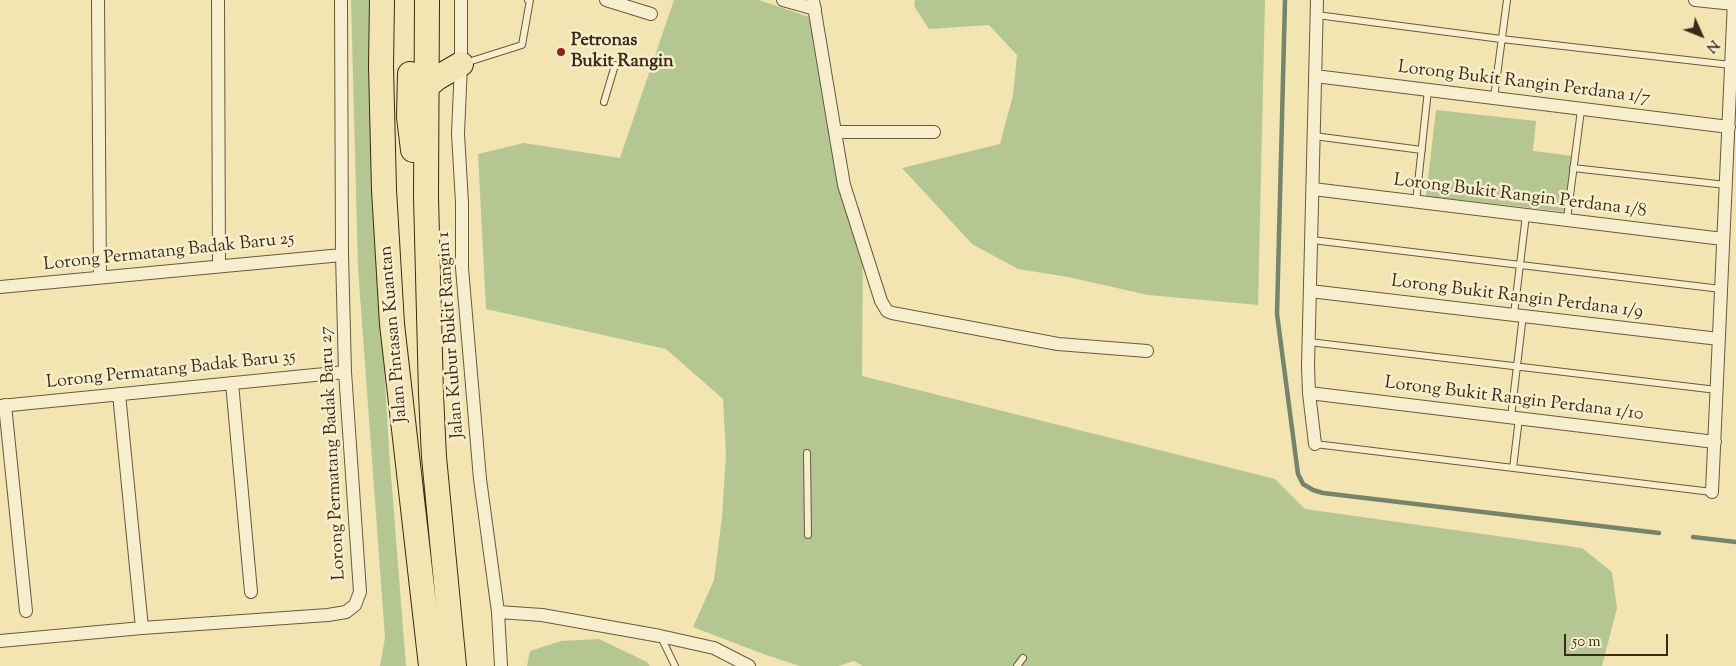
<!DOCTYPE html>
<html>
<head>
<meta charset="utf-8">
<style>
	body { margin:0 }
	#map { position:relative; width:1736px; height:666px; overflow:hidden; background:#f2e5b2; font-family:"Sorts Mill Goudy",serif }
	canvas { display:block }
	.north { position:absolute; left:1676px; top:10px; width:50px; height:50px; -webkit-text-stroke:4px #f7eecd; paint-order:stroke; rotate:134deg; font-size:14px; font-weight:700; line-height:20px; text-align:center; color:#3b2b16 }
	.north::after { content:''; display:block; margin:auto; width:18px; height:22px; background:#3b2b16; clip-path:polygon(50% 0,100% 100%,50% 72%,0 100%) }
	.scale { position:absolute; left:1564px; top:634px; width:104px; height:22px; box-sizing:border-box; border:2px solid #3b2b16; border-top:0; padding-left:6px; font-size:15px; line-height:18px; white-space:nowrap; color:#3b2b16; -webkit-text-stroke:4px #f7eecd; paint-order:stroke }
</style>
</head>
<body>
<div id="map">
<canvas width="1736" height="666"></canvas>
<div class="north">N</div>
<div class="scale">50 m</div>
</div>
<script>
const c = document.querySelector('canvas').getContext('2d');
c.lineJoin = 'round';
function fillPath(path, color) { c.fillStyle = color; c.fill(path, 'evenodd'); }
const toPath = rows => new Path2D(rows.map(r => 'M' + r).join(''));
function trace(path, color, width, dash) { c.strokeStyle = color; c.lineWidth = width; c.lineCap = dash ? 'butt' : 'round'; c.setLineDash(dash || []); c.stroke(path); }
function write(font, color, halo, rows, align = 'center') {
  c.font = font + ' "Sorts Mill Goudy",serif'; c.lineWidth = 5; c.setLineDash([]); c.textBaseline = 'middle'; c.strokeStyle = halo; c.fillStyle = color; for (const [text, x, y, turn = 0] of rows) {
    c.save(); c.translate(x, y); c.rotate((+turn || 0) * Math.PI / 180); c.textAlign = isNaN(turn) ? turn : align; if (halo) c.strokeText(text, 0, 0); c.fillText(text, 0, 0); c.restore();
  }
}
fillPath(toPath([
	[351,0,372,0,374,200,389,450,406,666,380,666,385,638,358,268],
	[674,0,759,0,809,17,839,163,863,239,862,376,1275,479,1305,509,1582,548,1612,572,1617,608,1602,666,863,666,854,661,838,666,800,666,766,655,693,627,714,580,722,517,726,455,723,399,666,349,486,309,478,154,524,143,620,158],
	[915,0,1265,0,1258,305,1148,295,1068,277,1018,269,972,244,902,168,1000,144,1013,95,1017,55,989,25,929,29,914,6],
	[1436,110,1536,121,1533,151,1573,156,1566,212,1426,196],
	[599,639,647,662,650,666,527,666,530,651,561,641]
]), '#b4c692');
trace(toPath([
	[1285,0,1277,314,1298,474,1303,484,1313,490,1323,493,1659,533],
	[1693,537,1736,542]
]), '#75846c', 4.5);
const lane = toPath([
	[1317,15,1501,39,1731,65],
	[465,63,522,45,530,0,528,0],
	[1494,98,1507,0],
	[604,102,615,65],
	[1314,136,1422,150],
	[1573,168,1726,185],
	[1416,202,1428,90],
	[1567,219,1581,110],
	[1312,240,1721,289],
	[1514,314,1526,215],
	[1309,342,1717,390],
	[1511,417,1523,315],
	[1315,444,1712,492],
	[807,453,808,535],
	[1513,468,1519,418],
	[661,637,675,666],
	[1017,666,1023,658]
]);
const street = toPath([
	[98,0,100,277],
	[218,0,219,266],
	[461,0,461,64,458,134,462,203,462,268,480,479,498,612,501,666],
	[606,0,651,14],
	[783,0,815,9],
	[813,0,835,132,934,132],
	[1695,0,1734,4],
	[1315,76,1729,127],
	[835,132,844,185,881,301,887,311,892,313,1058,344,1147,351],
	[1313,189,1723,239],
	[0,287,342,255],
	[1310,291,1719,339],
	[232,383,251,592],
	[1309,393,1715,442],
	[119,394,142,628],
	[5,405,26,611],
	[0,406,345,372],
	[1315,444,1309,393,1308,366,1317,0],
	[1712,492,1734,0],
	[498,612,542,615,660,636,714,648,749,666],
	[0,641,142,628,328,615,346,612,355,605,360,592,345,372,342,255,341,0]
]);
const highway = toPath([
	[382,0,381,66,384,190,392,324,431,666],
	[427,0,426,196,431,394,434,457,454,666],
	[410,74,409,117,413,150],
	[426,87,437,78,461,64]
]);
trace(lane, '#695a3d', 8);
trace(street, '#695a3d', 14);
trace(highway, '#3b2b16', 26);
trace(lane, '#f7eecd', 6);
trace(street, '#f7eecd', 12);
trace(highway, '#f2e5b2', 24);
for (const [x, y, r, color] of [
	[561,52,5,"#8f2418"]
]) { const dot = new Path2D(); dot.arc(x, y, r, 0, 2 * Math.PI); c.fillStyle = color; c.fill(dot); trace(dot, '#f7eecd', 2); }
write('bold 18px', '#3b2b16', '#f7eecd', [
	["Petronas",571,42],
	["Bukit Rangin",571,63]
], 'left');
write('18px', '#3b2b16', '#f7eecd', [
	["Lorong Bukit Rangin Perdana 1/7",1524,84,7],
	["Lorong Bukit Rangin Perdana 1/8",1520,197,7],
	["Lorong Permatang Badak Baru 25",169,253,-6],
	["Lorong Bukit Rangin Perdana 1/9",1517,298,7],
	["Jalan Pintasan Kuantan",395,334,-95],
	["Jalan Kubur Bukit Rangin 1",452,335,-94],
	["Lorong Permatang Badak Baru 35",171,371,-6],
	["Lorong Bukit Rangin Perdana 1/10",1514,400,7],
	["Lorong Permatang Badak Baru 27",334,453,-93]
]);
</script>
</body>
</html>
